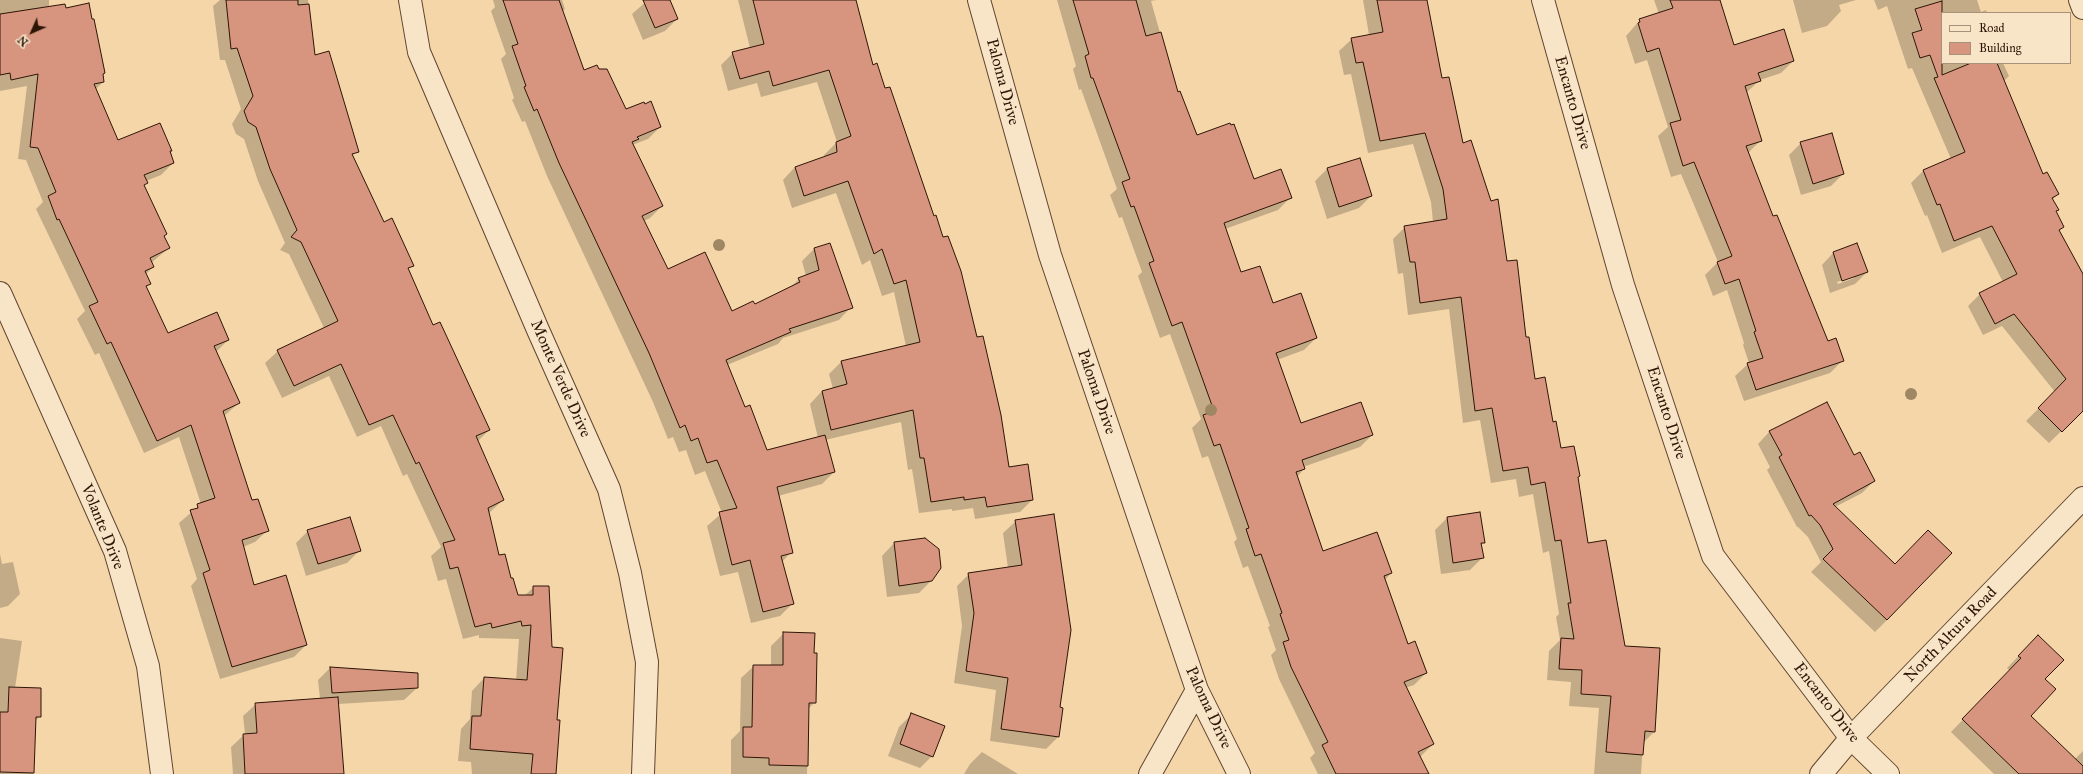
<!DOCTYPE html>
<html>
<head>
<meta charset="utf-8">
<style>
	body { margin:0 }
	#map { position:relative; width:2083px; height:774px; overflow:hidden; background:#f5d6a9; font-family:"IM FELL Great Primer",serif }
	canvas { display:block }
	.legend { position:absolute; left:1941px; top:12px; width:130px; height:52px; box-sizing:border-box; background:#f8e4c7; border:1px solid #a7917a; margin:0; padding:5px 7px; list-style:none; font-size:12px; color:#2d1506 }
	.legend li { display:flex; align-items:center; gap:8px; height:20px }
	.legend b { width:20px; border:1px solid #a7917a }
	.north { position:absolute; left:12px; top:12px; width:40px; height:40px; -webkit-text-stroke:3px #f8e4c7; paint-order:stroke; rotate:225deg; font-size:11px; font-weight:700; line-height:16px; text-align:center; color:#2d1506 }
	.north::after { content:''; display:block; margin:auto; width:14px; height:18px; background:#2d1506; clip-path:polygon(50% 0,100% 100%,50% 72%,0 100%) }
</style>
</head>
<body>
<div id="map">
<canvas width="2083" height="774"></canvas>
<ul class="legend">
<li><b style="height:5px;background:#f8e4c7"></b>Road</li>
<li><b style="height:11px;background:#d79580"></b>Building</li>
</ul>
<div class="north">N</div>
</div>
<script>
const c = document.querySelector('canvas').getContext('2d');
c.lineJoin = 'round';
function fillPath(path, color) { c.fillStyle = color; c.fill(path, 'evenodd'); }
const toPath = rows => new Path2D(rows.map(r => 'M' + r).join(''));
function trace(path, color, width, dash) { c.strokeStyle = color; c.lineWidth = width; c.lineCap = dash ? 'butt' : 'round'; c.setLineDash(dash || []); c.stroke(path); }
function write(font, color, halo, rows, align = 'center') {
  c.font = font + ' "IM FELL Great Primer",serif'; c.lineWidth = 3; c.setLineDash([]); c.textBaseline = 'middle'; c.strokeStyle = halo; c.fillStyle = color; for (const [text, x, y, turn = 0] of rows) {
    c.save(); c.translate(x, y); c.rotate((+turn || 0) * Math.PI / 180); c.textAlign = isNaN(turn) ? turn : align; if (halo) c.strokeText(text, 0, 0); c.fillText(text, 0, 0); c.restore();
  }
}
fillPath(toPath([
	[0,0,49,0,49,8,102,75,103,82,95,90,117,142,170,151,169,152,173,163,161,175,146,181,144,186,169,248,151,263,153,267,145,275,149,284,146,288,168,334,228,340,216,352,239,403,224,416,252,501,268,530,255,542,243,547,254,586,306,645,294,657,220,679,191,586,197,579,179,523,201,504,179,437,144,453,99,353,95,355,77,319,85,311,36,209,43,202,26,160,18,159,27,86,0,91],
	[220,0,308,0,314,57,357,151,352,156,384,223,412,265,407,270,433,327,489,430,477,442,503,500,488,514,499,556,517,597,524,596,534,587,556,721,555,774,472,774,471,762,458,761,461,729,470,719,472,691,484,678,516,681,519,639,479,638,479,635,463,639,446,579,438,581,431,556,441,547,407,474,403,476,381,426,357,437,329,376,282,398,265,363,278,351,324,328,289,254,280,250,285,243,258,181,244,139,236,134,232,124,241,109,225,60,220,60,213,6],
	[493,0,562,0,565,9,562,12,583,72,625,110,660,127,648,139,632,145,662,206,650,218,644,221,668,271,732,313,755,306,789,289,799,279,806,276,802,261,814,249,851,307,839,320,783,338,778,344,727,365,744,408,767,451,818,438,810,404,822,391,833,389,829,374,841,362,906,346,894,292,882,296,870,260,862,265,836,193,792,208,783,180,795,167,825,158,824,155,837,142,817,82,761,97,757,83,728,91,721,65,733,53,750,48,738,0,856,0,872,66,1008,468,1032,500,1020,512,975,519,973,508,952,511,952,509,919,513,912,469,908,470,901,422,825,440,834,472,822,484,778,496,791,552,782,562,792,604,780,616,751,623,738,572,720,576,707,526,722,513,705,471,695,475,686,450,679,452,673,437,668,439,653,402,547,176,525,121,522,122,512,100,514,98,501,59,506,54,491,11,495,7],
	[648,0,669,0,677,19,665,31,643,40,632,14],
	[1057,0,1156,0,1151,1,1177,93,1196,136,1253,180,1290,198,1278,210,1225,229,1241,274,1273,304,1316,338,1304,350,1277,360,1300,424,1372,435,1360,447,1303,467,1304,469,1297,477,1323,552,1391,573,1385,580,1408,645,1426,673,1414,685,1405,688,1433,744,1420,757,1428,774,1318,774,1310,758,1315,753,1279,679,1271,655,1276,650,1268,627,1270,626,1248,566,1243,568,1234,542,1237,539,1208,456,1202,458,1192,428,1201,419,1170,334,1160,338,1138,276,1142,272,1122,217,1119,218,1110,195,1117,189,1081,89,1079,90,1073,69,1076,66],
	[1363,0,1426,0,1442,79,1462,144,1506,262,1534,380,1552,423,1560,449,1577,478,1587,544,1654,732,1643,743,1641,774,1594,774,1599,708,1569,706,1571,682,1547,680,1549,651,1560,640,1556,617,1559,614,1549,551,1543,553,1533,494,1519,497,1516,479,1491,483,1480,420,1463,423,1449,309,1408,315,1403,273,1398,274,1393,239,1405,227,1433,222,1431,202,1413,144,1368,153,1351,74,1344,75,1339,51,1352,39,1369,35],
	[1654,0,1718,0,1733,46,1793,61,1781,73,1760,80,1746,93,1761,140,1748,153,1772,218,1828,342,1842,361,1830,373,1744,401,1735,376,1749,363,1743,345,1744,343,1727,290,1713,296,1705,275,1718,262,1681,174,1671,177,1658,136,1668,127,1647,60,1635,64,1626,36,1640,20,1659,14],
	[1793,0,1856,0,1839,5,1841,11,1827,26,1802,33],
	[1874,0,1977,0,1981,12,1986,10,1987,13,1942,13,1942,63,2003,63,2009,76,2003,82,2042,176,2058,194,2052,200,2058,210,2055,212,2063,227,2059,231,2083,276,2083,410,2049,443,2026,421,2055,392,2002,326,1983,335,1968,306,1980,294,2003,282,1980,237,1942,253,1927,215,1925,216,1911,183,1923,171,1951,159,1912,68,1908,69,1887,6,1878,10],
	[1801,143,1843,174,1831,186,1801,195,1789,155],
	[1360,159,1371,196,1359,208,1327,219,1315,181,1327,169],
	[1834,252,1867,272,1855,284,1830,293,1822,265],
	[1854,276,1854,278,1838,284,1837,282],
	[1770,431,1854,456,1874,481,1862,493,1835,507,1887,620,1875,632,1811,572,1821,562,1808,537,1798,527,1797,527,1767,470,1770,467,1758,444],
	[1479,513,1484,542,1481,545,1482,558,1470,570,1441,574,1435,530,1447,518],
	[1016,521,1059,708,1058,737,1046,749,990,741,996,690,954,683,962,626,957,586,969,574,1008,568,1003,533],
	[308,531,359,551,347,563,306,576,296,543],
	[894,543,931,581,919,593,887,597,882,556],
	[0,554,2,564,13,562,20,594,8,606,0,608],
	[784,633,815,702,808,709,807,774,731,774,731,740,740,731,741,678,754,666,771,666,771,646],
	[2038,636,2044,679,2029,716,2075,759,2083,751,2083,774,1994,774,1951,732,2010,671,2007,668],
	[0,638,22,641,15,688,40,716,34,722,33,774,0,774],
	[330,668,417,688,404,700,338,704,342,774,233,774,231,747,245,734,243,716,256,704,320,699,318,680],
	[911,715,932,756,920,768,888,756,899,727],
	[982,752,1018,774,964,774,970,764]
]), '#0003');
const building = toPath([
	[226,0,298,0,298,5,309,4,315,55,329,51,359,152,352,154,384,222,392,218,414,266,408,268,433,325,440,322,490,430,476,436,504,500,488,508,499,555,505,554,511,578,513,578,518,595,533,595,533,586,549,586,552,647,563,648,557,720,560,720,556,774,531,774,533,754,470,749,472,716,481,716,484,677,527,680,531,625,522,626,521,621,492,628,491,623,475,627,458,567,450,569,443,543,455,540,419,462,416,464,393,415,369,425,341,364,294,386,277,350,338,321,301,242,291,237,297,230,270,169,256,127,248,122,244,111,253,96,237,48,231,49,226,0],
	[503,0,559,0,584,70,597,65,599,69,607,69,626,109,644,102,645,104,651,101,661,127,637,137,639,139,632,142,663,206,642,216,668,269,705,252,732,311,753,301,755,304,800,282,798,278,819,270,814,248,830,243,853,308,789,329,791,332,726,360,745,407,750,405,767,450,825,435,835,472,777,487,793,553,781,556,794,604,763,612,750,560,732,565,719,512,737,508,717,460,707,463,698,438,691,441,685,425,680,428,649,353,559,163,537,109,534,111,524,87,526,86,512,46,518,44,503,0],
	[643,0,670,0,678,19,655,28,643,0],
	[753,0,856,0,873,65,877,63,885,88,890,87,934,216,936,215,943,237,948,236,961,271,977,337,983,336,1001,415,1009,467,1028,464,1033,500,987,507,985,497,964,500,964,497,931,502,924,458,920,458,913,410,831,430,822,391,847,384,841,361,920,342,906,280,894,284,882,249,874,254,848,181,804,196,795,167,837,152,836,142,851,136,829,70,773,86,769,71,740,79,732,52,764,44,753,0],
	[1073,0,1136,0,1146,36,1161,32,1178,92,1180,91,1197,135,1230,123,1231,125,1234,124,1254,179,1281,169,1292,198,1224,223,1241,272,1260,266,1273,303,1301,293,1317,338,1276,353,1301,423,1361,402,1373,435,1302,460,1305,469,1296,472,1323,551,1377,532,1392,573,1384,576,1408,644,1415,641,1427,673,1404,682,1434,744,1418,752,1429,774,1336,774,1322,745,1328,742,1291,667,1283,642,1289,640,1280,614,1282,613,1261,554,1255,556,1246,529,1249,528,1220,444,1214,446,1203,415,1214,411,1182,322,1172,326,1149,263,1154,261,1134,206,1131,207,1122,182,1130,179,1093,78,1091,78,1085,56,1089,54,1073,0],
	[1377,0,1427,0,1442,78,1449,77,1463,143,1471,140,1491,201,1498,199,1507,261,1517,260,1526,337,1529,337,1535,379,1545,377,1553,422,1556,421,1561,448,1574,446,1580,476,1578,477,1588,543,1606,540,1625,646,1660,648,1655,732,1645,731,1643,755,1606,752,1611,696,1581,694,1582,670,1559,669,1561,638,1574,639,1568,603,1571,603,1561,540,1555,541,1545,482,1531,485,1528,467,1503,471,1492,408,1475,411,1461,297,1420,303,1415,262,1410,262,1404,226,1447,219,1443,189,1425,133,1380,141,1363,62,1356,63,1351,38,1383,32,1377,0],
	[1670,0,1720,0,1734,45,1784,29,1794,61,1758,73,1761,81,1745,86,1762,141,1746,146,1773,216,1777,215,1828,341,1836,338,1844,361,1756,390,1747,363,1763,358,1754,332,1756,331,1739,279,1725,284,1717,262,1732,256,1694,162,1683,166,1670,123,1681,120,1659,48,1647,52,1638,23,1640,22,1639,19,1673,8,1670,0],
	[1942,1,1942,75,1971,63,1997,63,2043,174,2047,172,2059,194,2052,198,2059,210,2056,211,2064,227,2059,230,2083,274,2083,411,2062,432,2038,408,2066,379,2014,314,1995,324,1979,293,2017,274,1992,226,1954,241,1940,204,1937,205,1923,170,1965,152,1934,78,1938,77,1930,55,1920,58,1912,33,1922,30,1915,9,1942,1],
	[89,3,92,19,94,19,105,73,103,74,104,82,94,84,118,140,160,123,172,151,170,151,174,163,144,175,148,183,144,185,167,234,164,236,170,248,150,258,154,267,145,271,151,284,146,286,168,333,217,312,229,340,214,346,240,403,223,411,252,500,258,499,269,531,242,540,254,585,286,575,307,645,232,667,203,573,210,570,190,510,198,508,197,504,215,498,191,425,157,441,111,342,107,344,89,306,98,302,59,219,57,220,48,196,56,192,38,148,30,147,38,74,11,80,10,73,0,75,0,14,65,4,66,8,89,3],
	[1832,133,1844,174,1813,184,1800,142,1832,133],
	[1360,158,1372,196,1339,207,1327,168,1360,158],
	[1857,243,1868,272,1842,281,1833,252,1857,243],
	[1827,402,1854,455,1860,452,1875,481,1833,504,1895,564,1928,530,1952,553,1887,620,1823,559,1833,549,1820,525,1811,515,1809,516,1779,457,1782,455,1769,431,1827,402],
	[1480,512,1485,543,1481,543,1484,558,1453,563,1447,517,1480,512],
	[1054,514,1071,630,1060,707,1063,708,1059,737,1001,729,1008,678,966,671,974,613,968,573,1022,565,1015,520,1054,514],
	[350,517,361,551,318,564,307,530,350,517],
	[925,538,939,549,941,568,932,581,899,586,894,542,925,538],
	[783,632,815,633,814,653,817,653,816,703,809,703,808,766,769,765,769,758,743,757,743,727,752,727,753,665,783,665,783,632],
	[2038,635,2064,660,2045,679,2056,689,2031,716,2083,766,2083,774,2019,774,1962,719,2021,658,2018,656,2038,635],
	[330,667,418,673,418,688,332,693,330,667],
	[9,687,41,688,41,717,36,717,34,773,0,772,0,712,8,712,9,687],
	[338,697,344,774,245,774,243,734,257,733,255,703,338,697],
	[911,713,945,726,933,757,900,744,911,713]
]);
fillPath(building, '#d79580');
trace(building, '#2d1506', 1);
const street = toPath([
	[410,0,419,52,538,330,609,489,630,573,647,662,643,774],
	[979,0,1050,255,1197,690,1239,774],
	[1543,0,1623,285,1713,556,1851,738,1888,774],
	[2080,0,2083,8],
	[0,293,115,551,148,666,162,774],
	[1150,774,1197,690],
	[1821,774,1851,738,2083,498]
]);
trace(street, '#5f452f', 24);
trace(street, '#f8e4c7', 22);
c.fillStyle = '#9f8764';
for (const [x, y] of [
	[719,245],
	[1911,394],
	[1211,410]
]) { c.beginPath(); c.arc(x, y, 6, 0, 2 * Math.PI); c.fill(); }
write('16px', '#2d1506', '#f8e4c7', [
	["Paloma Drive",1002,82,75],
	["Encanto Drive",1572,103,74],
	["Monte Verde Drive",560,379,66],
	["Paloma Drive",1096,392,71],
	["Encanto Drive",1666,413,72],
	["Volante Drive",102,527,68],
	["North Altura Road",1951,635,-46],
	["Encanto Drive",1826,703,52],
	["Paloma Drive",1208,708,65]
]);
</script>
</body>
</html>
